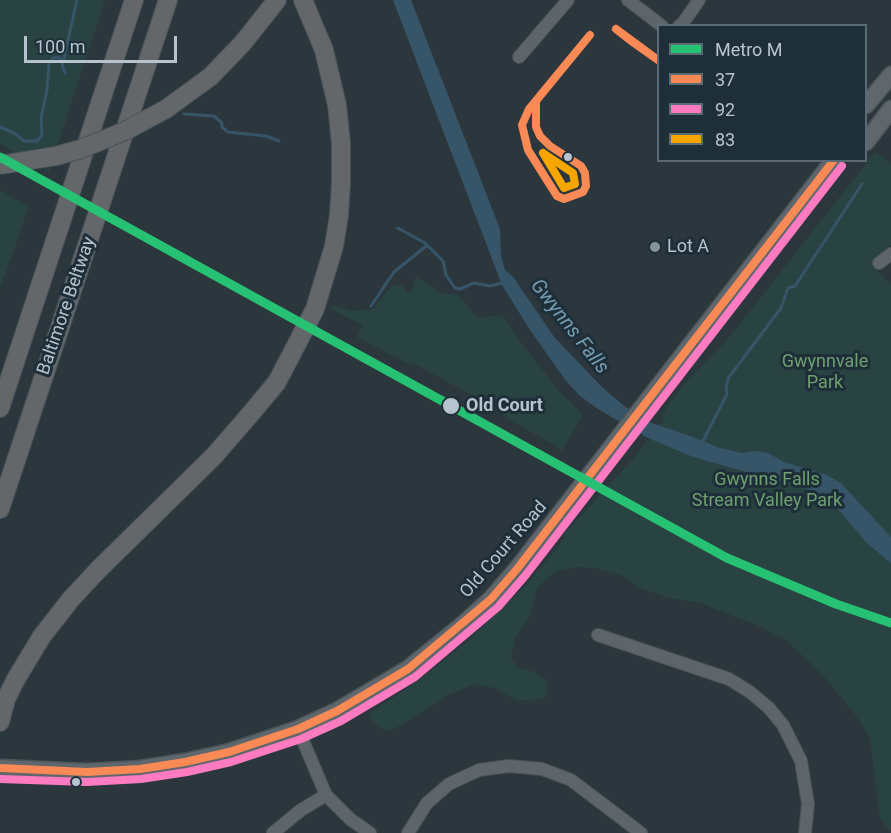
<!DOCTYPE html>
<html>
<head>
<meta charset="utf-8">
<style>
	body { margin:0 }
	#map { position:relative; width:891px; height:833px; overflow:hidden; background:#2c373d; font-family:Roboto,sans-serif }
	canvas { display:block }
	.legend { position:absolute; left:657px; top:24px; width:210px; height:138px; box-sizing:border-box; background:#1e2f39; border:2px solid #5b6b74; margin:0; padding:8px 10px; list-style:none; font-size:18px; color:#b7c4cd }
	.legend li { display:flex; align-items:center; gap:12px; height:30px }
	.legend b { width:30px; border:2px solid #5b6b74 }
	.scale { position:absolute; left:24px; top:36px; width:153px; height:27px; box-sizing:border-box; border:3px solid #b7c4cd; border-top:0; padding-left:8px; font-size:18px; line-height:21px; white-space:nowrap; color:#b7c4cd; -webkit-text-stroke:4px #1e2f39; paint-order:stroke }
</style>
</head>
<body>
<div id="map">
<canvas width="891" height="833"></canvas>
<ul class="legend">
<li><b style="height:8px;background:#26c172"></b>Metro M</li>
<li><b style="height:8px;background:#f98a56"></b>37</li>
<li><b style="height:8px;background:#fe7ac1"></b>92</li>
<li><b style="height:8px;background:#f7a600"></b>83</li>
</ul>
<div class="scale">100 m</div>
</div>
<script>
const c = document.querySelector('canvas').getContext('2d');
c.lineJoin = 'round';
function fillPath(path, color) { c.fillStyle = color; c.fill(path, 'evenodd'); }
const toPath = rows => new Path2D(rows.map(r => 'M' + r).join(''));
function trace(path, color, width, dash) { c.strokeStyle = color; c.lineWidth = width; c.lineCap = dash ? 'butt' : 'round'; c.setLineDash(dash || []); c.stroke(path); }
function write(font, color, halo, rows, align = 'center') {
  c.font = font + ' Roboto,sans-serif'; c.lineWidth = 6; c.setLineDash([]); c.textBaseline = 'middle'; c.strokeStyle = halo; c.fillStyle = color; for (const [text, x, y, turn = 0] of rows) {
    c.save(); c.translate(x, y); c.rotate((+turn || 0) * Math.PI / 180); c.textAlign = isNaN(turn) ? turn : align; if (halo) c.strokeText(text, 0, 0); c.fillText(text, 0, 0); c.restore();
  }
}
fillPath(toPath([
	[0,0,105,0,49,172,0,144],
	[875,152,891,164,891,245,870,263,891,284,891,832,880,818,870,738,854,713,821,673,787,641,759,626,700,603,669,598,638,587,623,576,595,568,576,567,554,572,537,588,529,618,515,638,511,659,519,668,535,672,548,682,546,697,532,701,516,700,495,688,476,684,450,694,398,727,385,731,377,725,369,717,370,713,415,683,463,645,527,584,558,547,565,537,563,535,632,460,663,421,662,417,667,406,684,384,724,344],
	[0,190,29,207,0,289],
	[416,277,442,293,458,295,478,318,497,315,504,317,520,341,560,392,582,413,582,417,562,451,551,443,507,419,502,413,468,393,415,364,405,362,357,337,363,326,330,308,333,305,351,311,373,309,391,286,400,285,404,287,407,293,412,291]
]), '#284342');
fillPath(toPath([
	[393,0,411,0,500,229,501,255,505,270,514,278,554,337,603,388,623,405,646,421,693,437,717,447,742,453,757,451,768,453,784,462,827,475,841,483,891,537,891,563,867,543,831,501,808,489,693,457,646,437,598,409,580,396,566,381,530,330,502,285]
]), '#375568');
trace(toPath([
	[63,62,77,0],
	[184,114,214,116,222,123,222,127,228,132,266,136,279,141],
	[0,127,14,133,24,141,37,141,42,135,41,118,47,90,49,63,54,57,60,58,65,73],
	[398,228,425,243,443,261,446,275,455,288,460,289,474,283,490,286,502,283],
	[371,306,394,272,426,246],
	[702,443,727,394,726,386,729,377,781,308,788,288,795,286,862,184]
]), '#375568', 3);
const minor = toPath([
	[628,0,662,26],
	[679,26,683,23,699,0],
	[519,57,568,0],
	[879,263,891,254],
	[598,635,729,679,750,692,769,708,783,725,801,761,808,804,805,833],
	[298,729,326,795,350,819,370,833],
	[273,833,301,810,326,795],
	[408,833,427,803,449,784,479,770,509,766,542,769,571,780,641,833]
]);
const major = toPath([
	[866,105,891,75],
	[866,142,891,109],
	[0,768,87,772,140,769,185,762,229,752,298,729,337,711,408,669,460,627,491,599,517,569,834,160]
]);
const highway = toPath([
	[210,77,242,44,277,0],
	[0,408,134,0],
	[0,509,168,0],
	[0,722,6,699,16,679,42,636,71,599,98,570,214,456,253,411,277,382,315,309,334,246,339,215,341,183,341,143,337,105,324,50,303,0]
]);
trace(minor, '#4b5257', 14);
trace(major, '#4a545a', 19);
trace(highway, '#495359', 20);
trace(minor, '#5d656b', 12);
trace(major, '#60676c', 16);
trace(highway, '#63676a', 18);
const highwayBridge = toPath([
	[0,165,56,156,81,149,125,131,166,109,210,77]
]);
trace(highwayBridge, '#495359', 20, []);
trace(highwayBridge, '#63676a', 18);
trace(toPath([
	[616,29,658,60,634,43,616,29],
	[590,35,536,101,536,127,540,136,550,146,581,166,585,173,586,186,583,192,564,199,557,196,528,150,522,125,529,109,590,35],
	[0,768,87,772,140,769,185,762,229,752,298,729,337,711,408,669,491,599,517,569,834,160]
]), '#f98a56', 8);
trace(toPath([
	[0,779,87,782,141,779,187,772,231,762,301,739,341,721,415,677,498,607,525,576,842,166]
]), '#fe7ac1', 8);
trace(toPath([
	[543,153,573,173,575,184,564,188,543,153]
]), '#f7a600', 8);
trace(toPath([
	[0,157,727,558,836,604,891,623]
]), '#26c172', 9);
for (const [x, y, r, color] of [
	[568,157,5,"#b7c4cd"],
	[655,247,6,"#86939b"],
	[451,406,9,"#b7c4cd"],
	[76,782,5,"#b7c4cd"]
]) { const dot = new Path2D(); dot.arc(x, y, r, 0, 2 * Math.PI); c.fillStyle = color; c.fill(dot); trace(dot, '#1e2f39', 2); }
write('18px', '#b7c4cd', '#1e2f39', [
	["Lot A",667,247]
], 'left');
write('18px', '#b7c4cd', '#1e2f39', [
	["Baltimore Beltway",67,306,-71],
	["Old Court Road",504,550,-49]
]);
write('18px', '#6da06e', '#1e2f39', [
	["Gwynnvale",825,362],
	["Park",825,383],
	["Gwynns Falls",767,480],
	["Stream Valley Park",767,501]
]);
write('bold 18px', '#b7c4cd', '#1e2f39', [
	["Old Court",466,406]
], 'left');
write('italic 20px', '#769cb2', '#1e2f39', [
	["Gwynns Falls",569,327,52]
]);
</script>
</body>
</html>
